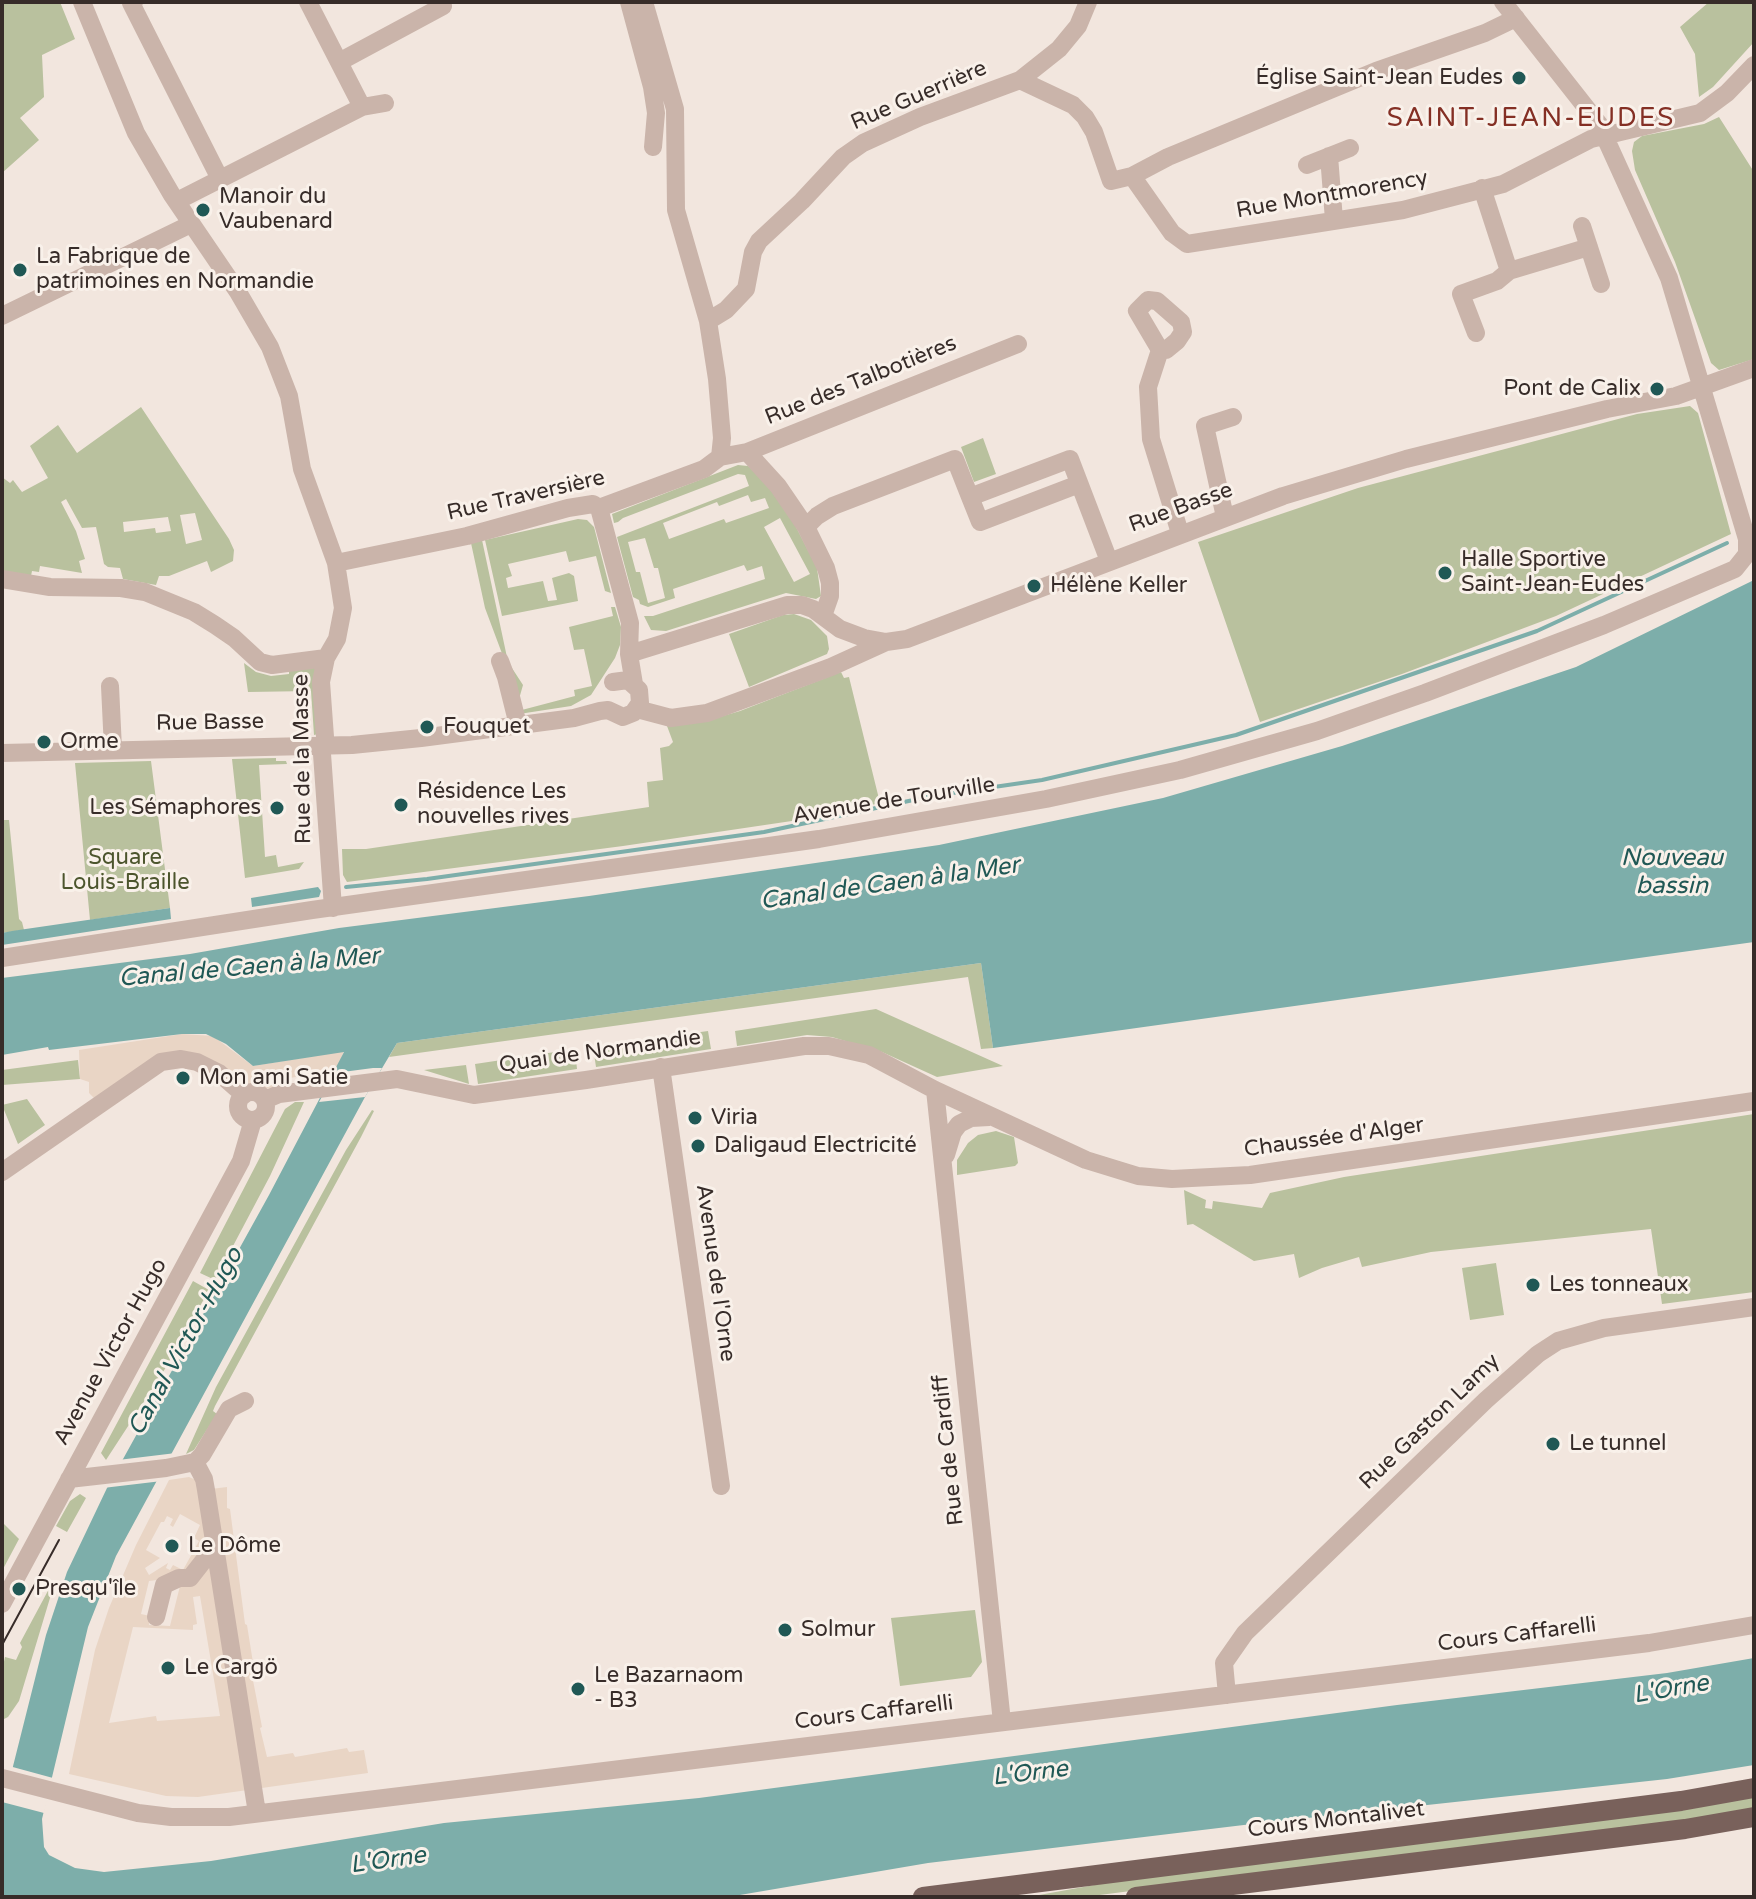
<!DOCTYPE html>
<html>
<head>
<meta charset="utf-8">
<style>
	body { margin:0 }
	#map { position:relative; width:1756px; height:1899px; overflow:hidden; background:#f2e6de; font-family:"Varela Round",sans-serif }
	canvas { display:block }
	.frame { position:absolute; inset:0; border:4px solid #372c29; pointer-events:none }
</style>
</head>
<body>
<div id="map">
<canvas width="1756" height="1899"></canvas>
<div class="frame"></div>
</div>
<script>
const c = document.querySelector('canvas').getContext('2d');
c.lineJoin = 'round';
function fillPath(path, color) { c.fillStyle = color; c.fill(path, 'evenodd'); }
const toPath = rows => new Path2D(rows.map(r => 'M' + r).join(''));
function trace(path, color, width, dash) { c.strokeStyle = color; c.lineWidth = width; c.lineCap = dash ? 'butt' : 'round'; c.setLineDash(dash || []); c.stroke(path); }
function write(font, color, halo, rows, align = 'center') {
  c.font = font + ' "Varela Round",sans-serif'; c.lineWidth = 6; c.setLineDash([]); c.textBaseline = 'middle'; c.strokeStyle = halo; c.fillStyle = color; for (const [text, x, y, turn = 0] of rows) {
    c.save(); c.translate(x, y); c.rotate((+turn || 0) * Math.PI / 180); c.textAlign = isNaN(turn) ? turn : align; if (halo) c.strokeText(text, 0, 0); c.fillText(text, 0, 0); c.restore();
  }
}
fillPath(toPath([
	[2,2,60,2,75,39,42,55,44,97,20,118,39,140,2,173],
	[1709,2,1752,2,1754,42,1713,87,1699,97,1695,54,1680,27],
	[1719,117,1754,172,1754,359,1719,370,1711,363,1675,262,1635,170,1632,151,1634,142,1642,136,1704,124],
	[1690,406,1698,413,1731,534,1556,616,1402,674,1260,722,1198,542,1358,488,1637,414],
	[141,407,229,539,234,550,233,561,211,572,207,561,169,576,159,576,156,585,123,579,120,568,108,567,104,564,96,527,82,528,66,499,61,502,76,531,85,559,79,561,82,573,40,566,39,572,32,571,31,576,4,572,2,477,10,483,13,480,22,492,48,478,30,446,58,425,77,453],
	[195,513,202,540,186,544,180,515],
	[168,517,171,531,156,533,155,528,124,532,123,522],
	[983,438,996,474,974,482,961,447],
	[738,465,748,466,758,473,792,519,817,568,821,596,816,599,786,593,666,631,651,630,644,616,653,616,765,579,762,566,747,571,744,565,673,589,675,598,648,607,640,604,639,600,633,597,617,537,749,486,745,475,738,474,623,518,618,522,614,523,612,514],
	[748,495,751,502,765,498,769,508,726,523,724,519,669,539,663,523,717,502,719,506],
	[780,518,810,574,794,582,764,527],
	[645,538,654,568,658,568,665,598,648,603,640,572,636,572,628,542],
	[578,519,587,520,594,527,611,593,605,591,596,556,569,562,566,551,508,564,512,576,506,578,508,588,543,581,548,601,557,600,552,578,569,573,574,576,578,601,502,616,485,540],
	[482,540,508,662,523,685,519,699,485,608,471,543],
	[611,607,615,607,621,627,620,645,615,658,591,695,571,706,519,714,518,711,575,696,574,690,592,686,584,649,574,650,569,627,613,616],
	[794,614,811,620,827,636,829,649,827,654,749,687,729,634,783,615],
	[244,663,256,672,271,676,289,674,289,671,315,664,318,734,314,735,311,691,248,692],
	[841,672,844,678,849,677,880,803,812,818,623,846,347,882,343,875,342,849,366,849,649,807,647,782,663,780,660,748,669,746,673,742,667,726,709,720,740,711],
	[276,758,276,761,286,761,287,764,259,765,265,857,276,855,278,867,304,862,299,869,245,878,232,759],
	[151,761,170,908,90,920,75,763],
	[2,820,9,820,19,919,22,922,24,930,2,933],
	[981,963,993,1048,981,1049,968,977,389,1057,397,1043],
	[876,1009,1003,1066,937,1077,882,1052,832,1037,807,1035,737,1046,735,1031],
	[708,1031,711,1049,596,1067,593,1047],
	[575,1049,577,1069,478,1084,475,1064],
	[78,1060,80,1079,2,1085,2,1070],
	[466,1065,469,1084,424,1070],
	[27,1099,45,1125,18,1144,2,1105],
	[295,1102,304,1102,270,1176,215,1280,200,1273,285,1109],
	[372,1110,374,1111,361,1137,215,1406,213,1411,217,1414,194,1450,186,1454,216,1387,346,1150],
	[1754,1114,1754,1292,1662,1304,1651,1229,1431,1252,1362,1267,1359,1257,1322,1268,1299,1278,1294,1254,1254,1261,1193,1224,1187,1225,1184,1190,1206,1200,1205,1208,1212,1209,1213,1201,1262,1208,1270,1193,1344,1177],
	[996,1131,1014,1137,1018,1163,1015,1166,957,1175,957,1160,968,1143,978,1135],
	[1496,1263,1504,1315,1470,1320,1462,1268],
	[193,1281,209,1290,162,1374,106,1460,101,1453],
	[80,1494,86,1498,67,1532,56,1526,70,1501],
	[2,1522,19,1539,2,1571],
	[50,1587,53,1588,19,1701,8,1717,2,1720,2,1671,5,1657,16,1660,22,1647,20,1643],
	[975,1610,982,1662,971,1677,900,1686,891,1618],
	[1754,1795,1754,1809,1668,1822,1084,1897,1028,1897,1144,1876]
]), '#b9c19e');
fillPath(toPath([
	[182,1034,213,1036,253,1066,344,1051,335,1073,325,1074,324,1071,281,1080,282,1087,265,1089,258,1089,224,1069,185,1054,95,1099,89,1093,89,1082,80,1079,79,1050],
	[189,1477,196,1480,203,1490,227,1487,227,1508,230,1509,245,1624,247,1625,254,1669,251,1670,262,1727,260,1728,267,1757,293,1753,295,1757,347,1748,349,1752,364,1750,368,1773,198,1797,166,1796,69,1774,95,1650,109,1608,136,1545,169,1480],
	[180,1514,200,1525,194,1538,199,1541,183,1570,173,1565,170,1570,166,1568,168,1563,149,1575,145,1568,160,1558,146,1550,161,1522,164,1522,167,1516,173,1519,170,1525,173,1527],
	[157,1580,181,1582,170,1626,149,1625,150,1616,141,1614,149,1581],
	[200,1596,220,1716,157,1721,156,1716,109,1723,133,1627,193,1630,193,1625,197,1624,193,1597]
]), '#e9d5c5');
fillPath(toPath([
	[1754,580,1754,942,993,1048,981,963,397,1043,365,1097,116,1556,88,1627,42,1819,44,1847,49,1855,75,1868,104,1872,211,1861,444,1823,699,1798,1397,1705,1667,1673,1754,1658,1754,1765,1667,1779,1252,1824,928,1863,728,1897,2,1897,2,1810,46,1635,67,1572,107,1488,269,1195,344,1052,253,1066,226,1044,206,1034,182,1034,49,1050,48,1047,2,1055,2,978,190,954,339,928,589,896,939,845,1163,798,1342,746,1576,667],
	[318,887,321,891,319,897,252,907,251,898],
	[170,908,171,919,2,945,2,933,12,931]
]), '#7daeaa');
fillPath(toPath([
	[373,1068,382,1068,365,1097,319,1102,335,1073],
	[176,1453,163,1474,162,1481,103,1488,118,1460],
	[9,1766,53,1778,44,1813,2,1802]
]), '#f2e6de');
trace(toPath([
	[346,887,427,879,764,832,932,796,1042,780,1236,735,1537,631,1727,543]
]), '#7daeaa', 4);
trace(toPath([
	[82,2,136,133,172,195,238,292,270,347,289,396,302,469,336,563,343,608,337,639,326,658,321,682,325,737,322,754,333,908],
	[134,2,131,3,220,179],
	[308,2,362,107],
	[629,2,652,87,656,113,653,147],
	[644,2,675,109,676,210,708,321,717,379,722,438,720,457],
	[339,62,443,6,440,2],
	[1020,80,1059,49,1078,26,1088,2],
	[1329,156,1334,220],
	[1307,165,1350,148],
	[1132,176,1172,233,1187,244,1403,210,1503,184,1591,139,1700,113,1727,93,1754,65],
	[1482,188,1509,271],
	[177,201,362,107,385,103],
	[1582,226,1601,284],
	[2,316,191,224],
	[708,321,726,310,746,289,753,252,759,241,802,201,843,157,863,143,920,117,1020,80,1073,105,1085,117,1094,132,1111,181,1132,176,1168,157,1376,71,1485,33,1516,18],
	[1476,333,1461,294,1497,281,1509,271,1589,247],
	[1160,350,1166,350,1177,341,1183,332,1181,322,1157,301,1148,300,1137,311,1160,350,1148,387,1151,439,1180,533],
	[747,452,778,486,806,527,826,568,830,583,830,596,823,616],
	[970,497,980,522,1079,484],
	[599,508,630,623,629,654,634,684],
	[1225,517,1205,426,1233,417],
	[806,527,817,516,833,506,955,459,970,497,1070,459,1109,561],
	[336,563,467,536,568,508,593,504,599,508,704,469,720,457,747,452,1018,344],
	[2,579,50,587,121,588,145,592,194,612,215,625,234,638,260,662,272,665,326,658],
	[629,654,787,605,802,605,813,609,840,629,864,638,886,642],
	[500,661,506,677,518,725],
	[110,686,113,749],
	[637,709,671,718,707,713,831,667,886,642,907,639,1283,496,1406,459,1607,409,1676,396,1754,368],
	[2,753,352,745,421,738,574,718,600,711,608,710,623,717,633,713,640,703,639,690,628,680,613,682],
	[2,958,312,910,819,839,1046,799,1180,770,1317,731,1425,693,1604,625,1735,569,1747,554,1747,539,1669,278,1599,124,1503,2],
	[661,1067,721,1486],
	[935,1090,1002,1722],
	'238 1106a14 14 0 1 1 28 0a14 14 0 1 1-28 0Z',
	[265,1100,279,1094,397,1079,474,1095,586,1080,804,1046,829,1046,869,1055,935,1090,1086,1160,1138,1176,1172,1179,1250,1175,1754,1101],
	[946,1155,953,1132,959,1124,971,1118,989,1117],
	[2,1172,161,1062,181,1059,197,1062,219,1073,244,1095],
	[195,1462,204,1479,206,1490,257,1813],
	[69,1479,166,1468,195,1462,202,1455,229,1409,245,1401],
	[2,1604,241,1161,253,1120],
	[156,1617,164,1585,179,1578,190,1578,215,1546],
	[1227,1695,1224,1663,1245,1633,1486,1400,1538,1354,1558,1341,1604,1328,1754,1307],
	[2,1778,138,1813,171,1817,229,1817,1649,1643,1754,1625]
]), '#cab4aa', 18);
trace(toPath([
	[923,1897,1681,1801,1754,1788],
	[1136,1897,1685,1829,1754,1817]
]), '#79615b', 20);
trace(toPath([
	[2,1645,59,1540]
]), '#372c29', 2);
for (const [x, y, r, color] of [
	[1519,78,8,"#205855"],
	[203,210,8,"#205855"],
	[20,270,8,"#205855"],
	[1657,389,8,"#205855"],
	[1445,573,8,"#205855"],
	[1034,586,8,"#205855"],
	[427,727,8,"#205855"],
	[44,742,8,"#205855"],
	[401,805,8,"#205855"],
	[277,808,8,"#205855"],
	[183,1078,8,"#205855"],
	[695,1118,8,"#205855"],
	[698,1146,8,"#205855"],
	[1533,1285,8,"#205855"],
	[1553,1444,8,"#205855"],
	[172,1546,8,"#205855"],
	[19,1589,8,"#205855"],
	[785,1630,8,"#205855"],
	[168,1668,8,"#205855"],
	[578,1689,8,"#205855"]
]) { const dot = new Path2D(); dot.arc(x, y, r, 0, 2 * Math.PI); c.fillStyle = color; c.fill(dot); trace(dot, '#f9f1ea', 3); }
write('22px', '#372c29', '#f9f1ea', [
	["Église Saint-Jean Eudes",1503,78,"right"],
	["Manoir du",219,197],
	["Vaubenard",219,222],
	["La Fabrique de",36,257],
	["patrimoines en Normandie",36,282],
	["Pont de Calix",1641,389,"right"],
	["Halle Sportive",1461,560],
	["Saint-Jean-Eudes",1461,585],
	["Hélène Keller",1050,586],
	["Fouquet",443,727],
	["Orme",60,742],
	["Résidence Les",417,792],
	["nouvelles rives",417,817],
	["Les Sémaphores",261,808,"right"],
	["Mon ami Satie",199,1078],
	["Viria",711,1118],
	["Daligaud Electricité",714,1146],
	["Les tonneaux",1549,1285],
	["Le tunnel",1569,1444],
	["Le Dôme",188,1546],
	["Presqu'île",35,1589],
	["Solmur",801,1630],
	["Le Cargö",184,1668],
	["Le Bazarnaom",594,1676],
	["- B3",594,1701]
], 'left');
write('22px', '#372c29', '#f9f1ea', [
	["Rue Guerrière",919,96,-23],
	["Rue Montmorency",1332,195,-10],
	["Rue des Talbotières",861,381,-22],
	["Rue Traversière",526,496,-13],
	["Rue Basse",1181,508,-20],
	["Rue Basse",210,723,-1],
	["Rue de la Masse",303,759,-91],
	["Avenue de Tourville",894,801,-9],
	["Quai de Normandie",600,1052,-8],
	["Chaussée d'Alger",1334,1138,-8],
	["Avenue de l'Orne",715,1273,82],
	["Avenue Victor Hugo",111,1352,-61],
	["Rue Gaston Lamy",1430,1422,-44],
	["Rue de Cardiff",949,1450,-96],
	["Cours Caffarelli",1517,1635,-7],
	["Cours Caffarelli",874,1713,-7],
	["Cours Montalivet",1336,1820,-7]
]);
write('22px', '#4c552d', '#f9f1ea', [
	["Square",125,858],
	["Louis-Braille",125,883]
]);
write('italic 24px', '#205855', '#f9f1ea', [
	["Nouveau",1672,859],
	["bassin",1672,887],
	["Canal de Caen à la Mer",890,884,-8],
	["Canal de Caen à la Mer",249,968,-5],
	["Canal Victor-Hugo",186,1342,-61],
	["L'Orne",1671,1690,-10],
	["L'Orne",1030,1774,-7],
	["L'Orne",388,1861,-8]
]);
c.letterSpacing = '2px';
write('26px', '#842f24', '#f9f1ea', [
	["SAINT-JEAN-EUDES",1531,119]
]);
c.letterSpacing = '0px';
</script>
</body>
</html>
